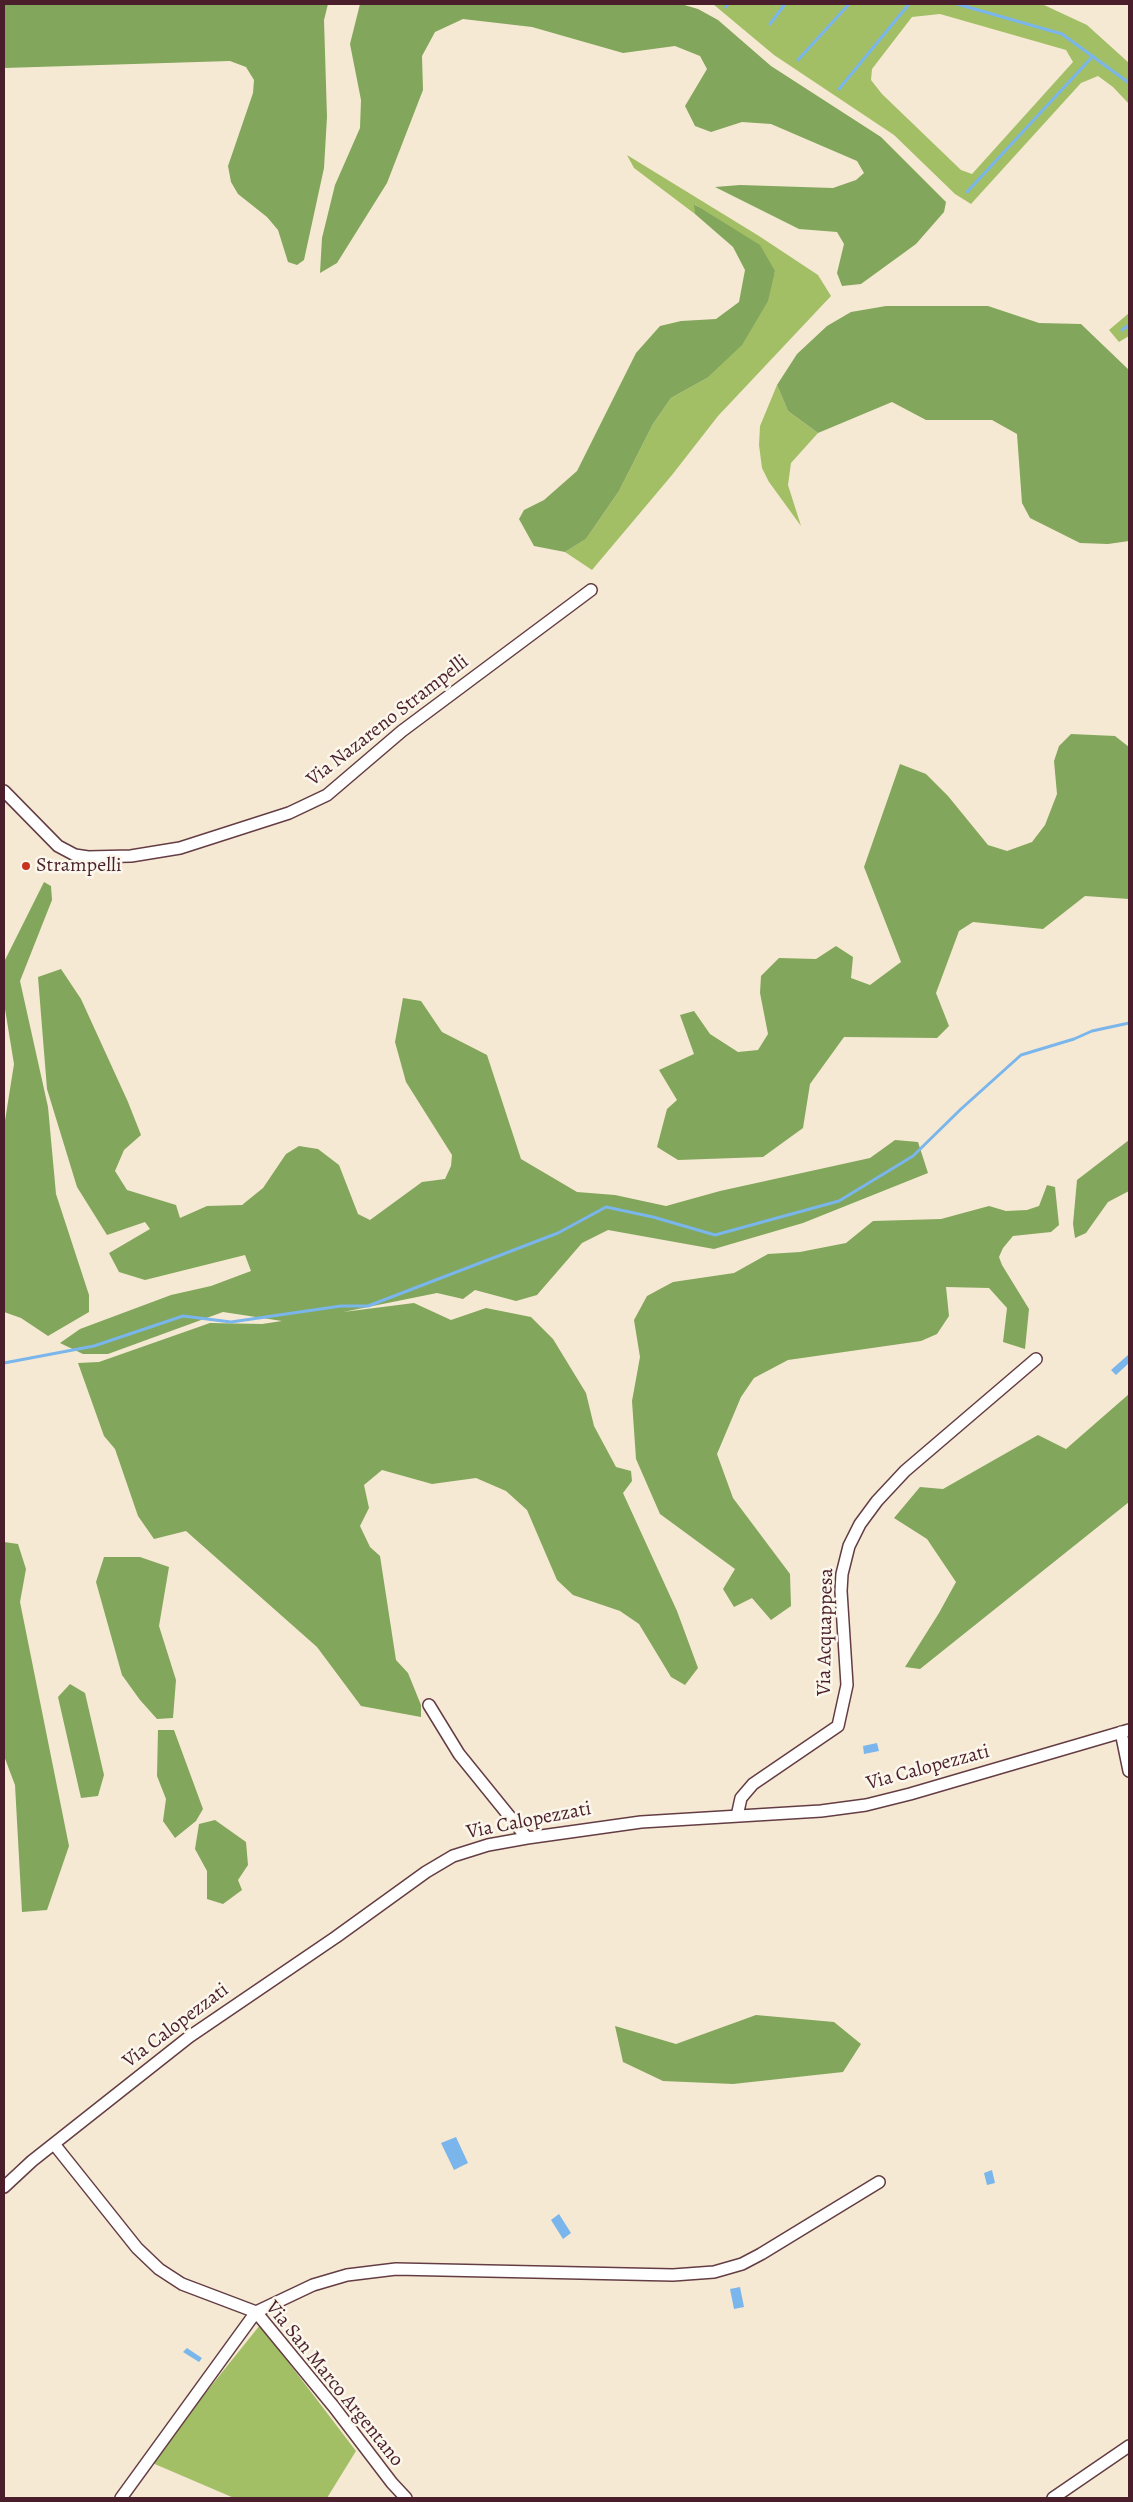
<!DOCTYPE html>
<html>
<head>
<meta charset="utf-8">
<style>
	body { margin:0 }
	#map { position:relative; width:1133px; height:2502px; overflow:hidden; background:#f6e9d3; font-family:Alegreya,serif }
	canvas { display:block }
	.frame { position:absolute; inset:0; border:5px solid #4a1f2b; pointer-events:none }
</style>
</head>
<body>
<div id="map">
<canvas width="1133" height="2502"></canvas>
<div class="frame"></div>
</div>
<script>
const c = document.querySelector('canvas').getContext('2d');
c.lineJoin = 'round';
function fillPath(path, color) { c.fillStyle = color; c.fill(path, 'evenodd'); }
const toPath = rows => new Path2D(rows.map(r => 'M' + r).join(''));
function trace(path, color, width, dash) { c.strokeStyle = color; c.lineWidth = width; c.lineCap = dash ? 'butt' : 'round'; c.setLineDash(dash || []); c.stroke(path); }
function write(font, color, halo, rows, align = 'center') {
  c.font = font + ' Alegreya,serif'; c.lineWidth = 5; c.setLineDash([]); c.textBaseline = 'middle'; c.strokeStyle = halo; c.fillStyle = color; for (const [text, x, y, turn = 0] of rows) {
    c.save(); c.translate(x, y); c.rotate((+turn || 0) * Math.PI / 180); c.textAlign = isNaN(turn) ? turn : align; if (halo) c.strokeText(text, 0, 0); c.fillText(text, 0, 0); c.restore();
  }
}
fillPath(toPath([
	[713,4,1044,5,1087,25,1129,63,1129,104,1113,87,1098,76,1081,83,971,204,955,194,894,135,774,55],
	[940,14,1066,50,1073,62,972,174,961,170,882,94,871,80,872,69,912,17],
	[627,155,759,236,818,275,831,296,718,416,672,475,592,570,565,552,586,539,619,491,653,424,671,398,707,378,775,272,695,204,695,214,634,168],
	[1129,313,1129,336,1119,342,1109,330],
	[777,385,788,411,818,433,791,463,788,485,801,526,769,482,762,468,759,445,760,426],
	[260,2325,356,2451,327,2498,234,2498,150,2462]
]), '#a3bf66');
fillPath(toPath([
	[4,4,328,4,324,20,327,117,324,168,304,260,297,265,288,262,278,230,267,217,238,194,231,182,228,166,253,93,254,80,246,67,230,61,4,68],
	[360,4,681,4,698,9,718,20,771,66,881,137,946,202,944,212,916,244,861,284,842,286,837,273,844,244,837,232,799,229,715,187,740,185,833,188,856,180,864,173,857,161,771,124,742,122,711,132,695,126,685,106,707,69,700,56,675,46,623,53,532,27,463,19,435,32,422,56,423,90,387,183,337,263,320,273,322,238,335,185,360,128,361,100,350,44],
	[694,204,760,245,775,271,768,301,742,345,707,378,671,398,653,424,619,491,586,539,565,552,534,546,519,519,524,510,544,500,577,471,636,353,660,326,681,321,716,319,739,302,745,270,733,247,695,214],
	[886,306,988,306,1039,323,1081,324,1129,370,1129,541,1108,544,1080,543,1030,518,1022,503,1017,434,992,420,926,420,892,402,818,433,788,411,777,385,797,354,827,326,851,312],
	[1071,734,1115,736,1129,747,1129,899,1085,896,1043,929,973,922,959,931,936,993,949,1026,937,1038,844,1037,810,1084,803,1128,763,1157,678,1160,657,1147,667,1109,677,1100,659,1070,694,1054,680,1015,694,1011,710,1034,738,1052,758,1050,768,1034,760,993,761,976,779,958,816,959,836,946,853,957,851,978,870,985,901,962,864,867,900,764,926,774,948,796,988,845,1007,851,1032,842,1045,825,1057,794,1054,761,1059,746],
	[44,882,51,886,52,900,20,981,48,1107,56,1194,89,1295,89,1312,48,1336,21,1318,4,1312,4,1127,14,1064,4,1003,4,962],
	[61,969,81,999,128,1102,141,1135,124,1150,115,1171,127,1190,176,1205,180,1218,207,1206,242,1205,263,1188,286,1154,299,1146,318,1149,339,1165,358,1214,370,1220,422,1182,445,1179,451,1166,452,1155,406,1082,395,1042,403,998,421,1001,442,1032,487,1055,521,1159,577,1192,615,1195,666,1206,720,1191,870,1158,895,1140,918,1142,928,1173,803,1223,714,1249,608,1230,582,1243,537,1295,516,1301,475,1290,463,1299,437,1293,343,1312,414,1303,451,1320,486,1308,531,1317,553,1339,586,1393,594,1426,616,1467,631,1471,632,1481,623,1493,677,1611,698,1668,685,1685,671,1677,639,1624,620,1611,573,1595,557,1580,527,1510,506,1491,476,1478,432,1484,382,1470,364,1485,369,1508,360,1526,370,1547,380,1556,396,1660,408,1673,421,1705,421,1717,361,1706,317,1647,186,1531,154,1539,138,1516,115,1449,104,1436,78,1363,99,1362,210,1323,262,1324,282,1321,223,1312,108,1354,83,1354,60,1343,80,1329,171,1295,211,1286,251,1271,245,1255,145,1280,119,1272,109,1253,150,1229,145,1222,107,1235,77,1187,47,1089,38,977],
	[1129,1140,1129,1191,1108,1202,1086,1233,1075,1238,1073,1224,1077,1180],
	[1047,1185,1055,1187,1059,1225,1051,1232,1013,1236,1003,1248,999,1257,1002,1265,1029,1309,1025,1349,1003,1342,1007,1308,989,1288,946,1287,949,1316,937,1334,921,1341,788,1360,754,1378,741,1397,717,1454,733,1498,790,1574,791,1606,771,1620,752,1598,734,1607,723,1589,735,1569,660,1514,636,1459,632,1401,640,1357,634,1320,647,1296,673,1282,734,1273,768,1254,800,1252,846,1243,873,1221,941,1219,989,1206,1006,1211,1027,1210,1039,1206],
	[1129,1394,1129,1502,920,1669,905,1667,939,1613,956,1582,927,1539,894,1518,920,1487,943,1489,1038,1435,1066,1449],
	[4,1542,18,1544,26,1569,20,1602,69,1846,47,1910,22,1912,15,1785,4,1756],
	[104,1557,140,1557,169,1567,159,1626,176,1680,173,1718,157,1719,140,1700,122,1675,96,1582],
	[70,1684,85,1693,104,1775,98,1796,81,1798,58,1697],
	[158,1730,174,1730,203,1809,196,1821,175,1838,163,1821,166,1799,157,1776],
	[215,1820,246,1842,248,1865,238,1880,242,1890,223,1904,207,1899,207,1871,195,1849,199,1824],
	[756,2015,834,2022,861,2044,843,2072,733,2084,663,2081,623,2062,615,2026,676,2044]
]), '#82a65b');
fillPath(toPath([
	[1128,1355,1129,1363,1116,1375,1111,1370],
	[877,1743,879,1751,864,1754,863,1746],
	[456,2137,468,2163,454,2170,441,2143],
	[992,2170,995,2183,987,2185,984,2173],
	[559,2214,571,2233,563,2239,551,2220],
	[740,2287,744,2307,734,2309,730,2289],
	[187,2348,202,2358,199,2362,183,2352]
]), '#7ab6ec');
trace(toPath([
	[957,4,1062,34,1129,83],
	[726,7,728,4],
	[770,24,785,4],
	[798,60,849,4],
	[839,89,909,4],
	[967,192,1093,56],
	[1122,330,1129,325],
	[4,1363,94,1346,183,1316,231,1322,341,1306,368,1306,558,1233,606,1207,653,1217,715,1235,839,1201,913,1156,961,1109,1021,1055,1074,1039,1092,1031,1129,1023]
]), '#7ab6ec', 3);
const street = toPath([
	[4,791,58,846,75,855,88,857,131,856,180,848,289,813,327,795,402,731,591,590],
	[429,1705,459,1754,527,1838],
	[1121,1732,1129,1771],
	[737,1816,741,1798,753,1784,838,1726,847,1685,841,1591,842,1574,849,1546,860,1524,877,1501,905,1471,1036,1359],
	[54,2144,137,2248,159,2269,182,2284,256,2312,334,2407,392,2483,406,2498],
	[4,2187,32,2161,189,2037,336,1937,426,1872,453,1856,488,1845,527,1838,641,1822,821,1811,866,1805,910,1794,1129,1730],
	[121,2498,256,2312,313,2285,347,2275,396,2269,673,2275,714,2272,742,2264,761,2254,879,2182],
	[1053,2498,1129,2446]
]);
trace(street, '#643d44', 14);
trace(street, '#fff', 11);
for (const [x, y, r, color] of [
	[26,866,5,"#c8321e"]
]) { const dot = new Path2D(); dot.arc(x, y, r, 0, 2 * Math.PI); c.fillStyle = color; c.fill(dot); trace(dot, '#fbf7ec', 2); }
write('20px', '#4a1f2b', '#fbf7ec', [
	["Via Nazareno Strampelli",388,721,-38],
	["Via Acquappesa",826,1632,-89],
	["Via Calopezzati",928,1768,-15],
	["Via Calopezzati",529,1821,-11],
	["Via Calopezzati",176,2026,-37],
	["Via San Marco Argentano",334,2384,51]
]);
write('20px', '#4a1f2b', '#fbf7ec', [
	["Strampelli",36,866]
], 'left');
</script>
</body>
</html>
